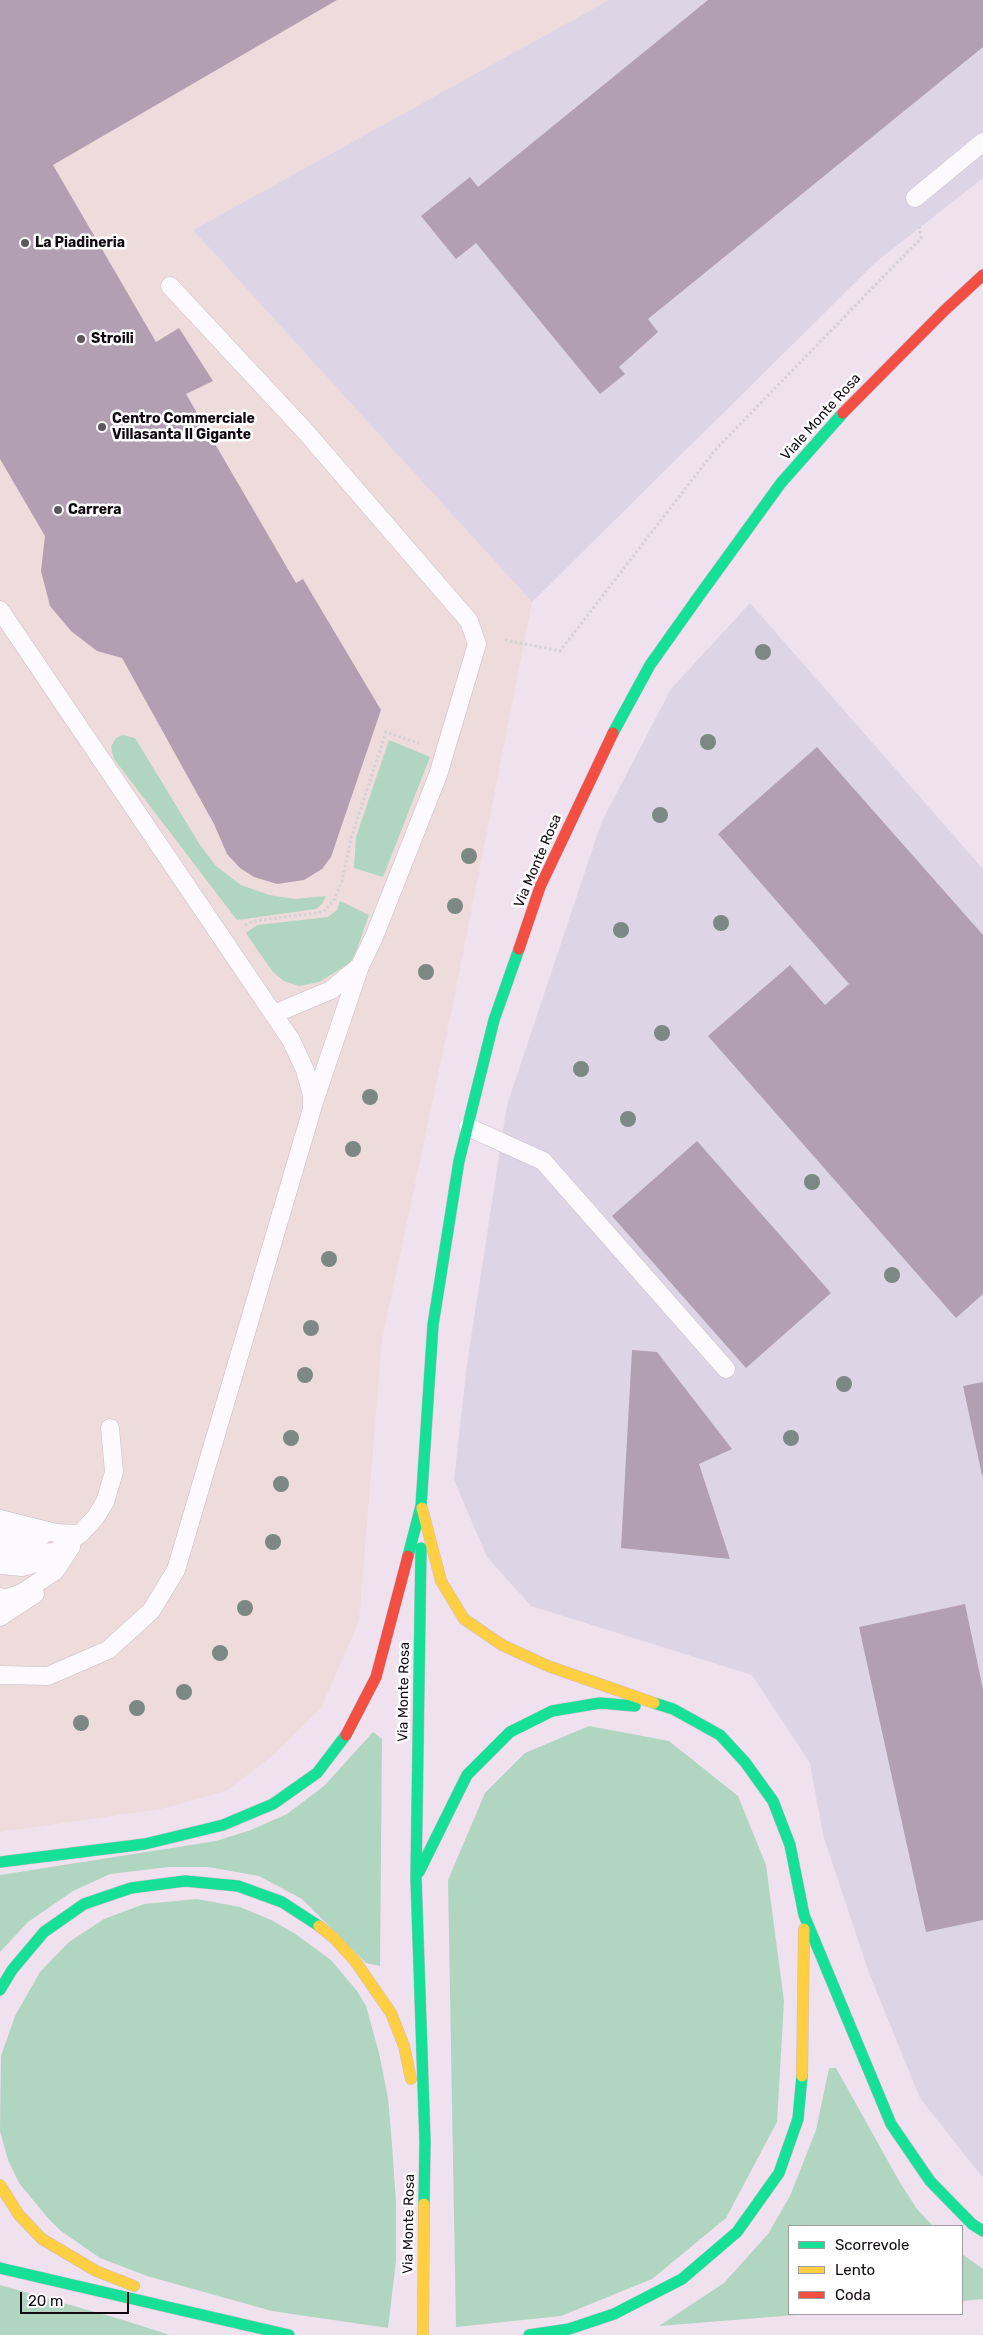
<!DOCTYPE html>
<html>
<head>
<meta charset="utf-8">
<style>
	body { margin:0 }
	#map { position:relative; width:983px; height:2335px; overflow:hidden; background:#f0e1ef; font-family:Rubik,sans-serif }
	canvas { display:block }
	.legend { position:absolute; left:788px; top:2225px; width:175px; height:90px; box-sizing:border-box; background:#fff; border:1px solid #a09da0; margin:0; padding:6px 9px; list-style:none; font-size:15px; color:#110911 }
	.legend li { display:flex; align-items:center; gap:10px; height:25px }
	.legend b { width:25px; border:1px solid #a09da0 }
	.scale { position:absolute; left:20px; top:2292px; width:109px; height:22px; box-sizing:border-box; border:2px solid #110911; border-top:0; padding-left:6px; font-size:15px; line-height:18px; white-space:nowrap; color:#110911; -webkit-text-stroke:4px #fff; paint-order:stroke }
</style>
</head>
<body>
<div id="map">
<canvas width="983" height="2335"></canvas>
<ul class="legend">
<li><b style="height:6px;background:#16e098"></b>Scorrevole</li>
<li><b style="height:6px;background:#ffcf43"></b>Lento</li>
<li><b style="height:6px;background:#f24e42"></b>Coda</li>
</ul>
<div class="scale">20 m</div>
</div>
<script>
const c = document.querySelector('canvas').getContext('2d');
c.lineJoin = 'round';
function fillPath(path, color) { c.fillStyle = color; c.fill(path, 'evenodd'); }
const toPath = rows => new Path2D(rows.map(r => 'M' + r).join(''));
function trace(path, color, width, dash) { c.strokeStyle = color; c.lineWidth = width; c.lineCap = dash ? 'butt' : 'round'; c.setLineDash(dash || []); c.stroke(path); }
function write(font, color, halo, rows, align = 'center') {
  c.font = font + ' Rubik,sans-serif'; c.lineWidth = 5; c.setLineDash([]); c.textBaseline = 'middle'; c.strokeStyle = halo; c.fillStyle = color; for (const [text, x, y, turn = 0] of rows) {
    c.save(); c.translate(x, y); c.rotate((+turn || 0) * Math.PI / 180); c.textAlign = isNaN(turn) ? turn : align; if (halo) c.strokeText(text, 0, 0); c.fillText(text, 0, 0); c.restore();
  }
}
fillPath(toPath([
	[0,0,609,0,193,230,532,602,452,1009,382,1340,359,1621,321,1708,271,1757,226,1791,161,1809,0,1832]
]), '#eedbdb');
fillPath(toPath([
	[609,0,983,0,983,178,876,262,532,602,193,230],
	[750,603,983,869,983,2178,920,2098,869,1973,823,1835,810,1763,752,1675,531,1606,487,1557,454,1480,467,1364,507,1105,602,821,671,689]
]), '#ddd4e5');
fillPath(toPath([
	[123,735,135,738,200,845,216,866,241,885,269,895,295,899,326,896,322,904,316,909,237,920,114,759,111,747,116,738],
	[389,740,430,757,383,877,354,868,356,837],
	[340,901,369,915,357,949,350,963,319,982,299,986,284,981,272,971,246,933,257,925,328,917,337,910],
	[589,1726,669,1741,738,1796,766,1865,784,2001,777,2122,726,2218,652,2279,561,2316,456,2327,448,1880,485,1793,525,1753],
	[373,1732,382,1739,380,1966,366,1963,302,1899,259,1876,208,1867,168,1867,110,1874,73,1891,28,1922,0,1952,0,1875,216,1841,251,1830,287,1814,324,1786],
	[197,1899,240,1907,271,1920,294,1933,331,1960,357,1991,366,2006,379,2053,388,2098,392,2144,396,2203,396,2261,388,2328,272,2311,147,2276,100,2258,61,2231,47,2217,19,2183,8,2160,0,2131,1,2056,15,2016,40,1972,69,1942,104,1919,144,1904],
	[829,2068,836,2068,899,2181,917,2209,933,2226,789,2226,789,2314,808,2314,659,2326,724,2283,768,2234,790,2196,816,2130],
	[962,2254,983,2269,983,2299,962,2301],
	[0,2285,123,2320,170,2335,0,2335]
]), '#b0d5c0');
fillPath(toPath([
	[0,0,337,0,53,165,156,342,179,328,213,381,186,394,296,583,303,579,381,710,331,857,322,869,304,880,277,884,254,877,240,868,227,854,214,824,122,658,97,651,71,631,50,606,41,571,45,536,0,459],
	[708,0,983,0,983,47,648,319,658,332,619,367,625,374,600,394,476,243,456,259,421,216,470,177,478,187],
	[817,747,983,935,983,1294,956,1318,708,1036,790,965,825,1005,849,984,718,834],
	[697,1141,831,1293,746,1368,612,1216],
	[632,1350,657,1352,732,1449,699,1464,730,1559,621,1548],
	[983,1382,983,1475,982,1475,963,1386],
	[965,1604,983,1689,983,1920,926,1932,859,1627]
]), '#b2a0b2');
const lane = toPath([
	[915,198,983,142],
	[170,286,305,431,469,621,477,644,438,775,374,937,360,966,313,1105],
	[0,610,291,1040,305,1070,312,1095,312,1109,176,1570,151,1611,108,1650,48,1676,0,1675],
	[274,1014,331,990,360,966],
	[468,1127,543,1161,726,1369],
	[0,1519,56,1533,80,1534],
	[0,1533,24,1538,43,1535],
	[0,1547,36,1553,54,1552],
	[0,1565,22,1567,43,1561,80,1534,95,1518,105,1502,114,1472,110,1428],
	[0,1597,4,1599,22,1593,55,1571,71,1547],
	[0,1617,35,1594]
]);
const fast = toPath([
	[613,733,650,665,699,596,781,483,843,413],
	[421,1548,416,1878,425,2141,424,2204],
	[408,1556,421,1506,433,1325,459,1161,494,1020,519,949],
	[654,1703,673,1709,720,1735,745,1762,773,1801,790,1845,804,1915,891,2124,930,2181,972,2224,983,2231],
	[0,1862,145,1844,223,1825,273,1804,317,1773,346,1735],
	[419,1872,467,1775,510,1732,552,1711,600,1703,635,1706],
	[0,1990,12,1970,44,1932,84,1904,131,1888,185,1881,238,1886,282,1902,319,1926],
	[0,2268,289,2335],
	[529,2335,569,2329,614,2314,682,2279,737,2232,779,2173,798,2119,802,2076]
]);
const slow = toPath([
	[422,1508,441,1581,464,1619,502,1645,548,1666,654,1703],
	[319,1926,334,1938,355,1961,391,2013,404,2046,411,2079],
	[802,2076,804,1929],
	[0,2185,19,2215,42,2239,96,2271,134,2286],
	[423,2335,424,2204]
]);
const jam = toPath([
	[843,413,944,311,983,275],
	[519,949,540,887,613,733],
	[346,1735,376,1677,408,1556]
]);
trace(lane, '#cabdc9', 19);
trace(fast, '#cabdc9', 12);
trace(slow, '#cabdc9', 12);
trace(jam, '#cabdc9', 12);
trace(toPath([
	[505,640,560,651,716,449,921,238,919,225],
	[245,925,255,921,323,912,334,900,342,881,351,838,386,732,419,743]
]), '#d6d1d6', 3, [2.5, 2.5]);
trace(lane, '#fdfafd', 18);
trace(fast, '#16e098', 11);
trace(slow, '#ffcf43', 11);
trace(jam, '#f24e42', 11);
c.fillStyle = '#7b8883';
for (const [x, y] of [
	[763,652],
	[708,742],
	[660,815],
	[469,856],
	[455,906],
	[721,923],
	[621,930],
	[426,972],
	[662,1033],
	[581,1069],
	[370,1097],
	[628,1119],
	[353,1149],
	[812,1182],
	[329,1259],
	[892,1275],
	[311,1328],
	[305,1375],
	[844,1384],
	[291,1438],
	[791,1438],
	[281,1484],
	[273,1542],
	[245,1608],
	[220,1653],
	[184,1692],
	[137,1708],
	[81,1723]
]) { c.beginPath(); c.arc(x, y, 8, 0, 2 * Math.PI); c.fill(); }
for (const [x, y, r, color] of [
	[25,243,5,"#5f555f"],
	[81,339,5,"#5f555f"],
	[102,427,5,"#5f555f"],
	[58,510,5,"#5f555f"]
]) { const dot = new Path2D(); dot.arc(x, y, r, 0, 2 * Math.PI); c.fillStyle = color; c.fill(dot); trace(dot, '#fff', 2); }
write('bold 14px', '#110911', '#fff', [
	["La Piadineria",35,243],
	["Stroili",91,339],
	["Centro Commerciale",112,419],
	["Villasanta Il Gigante",112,435],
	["Carrera",68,510]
], 'left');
write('14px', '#110911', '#fff', [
	["Viale Monte Rosa",821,417,-48],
	["Via Monte Rosa",538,861,-67],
	["Via Monte Rosa",404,1692,-89],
	["Via Monte Rosa",409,2224,-89]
]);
</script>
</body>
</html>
